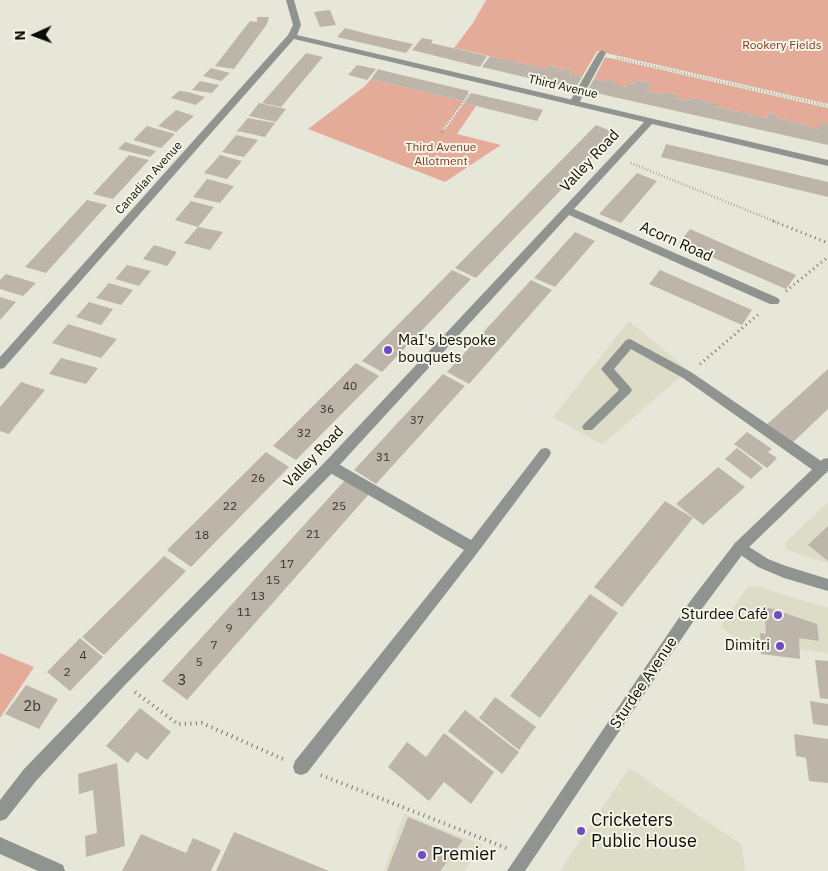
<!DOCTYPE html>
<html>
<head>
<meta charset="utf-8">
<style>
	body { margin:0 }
	#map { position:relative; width:828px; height:871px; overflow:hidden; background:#e7e7d9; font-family:"IBM Plex Sans",sans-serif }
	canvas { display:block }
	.north { position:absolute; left:10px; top:10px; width:50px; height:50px; -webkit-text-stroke:4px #f4f4e7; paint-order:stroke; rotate:268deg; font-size:14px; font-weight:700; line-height:20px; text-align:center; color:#0c0c07 }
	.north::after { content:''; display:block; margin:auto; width:18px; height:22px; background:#0c0c07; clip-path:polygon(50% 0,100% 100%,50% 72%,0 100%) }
</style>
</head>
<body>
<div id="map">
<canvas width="828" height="871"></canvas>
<div class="north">N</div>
</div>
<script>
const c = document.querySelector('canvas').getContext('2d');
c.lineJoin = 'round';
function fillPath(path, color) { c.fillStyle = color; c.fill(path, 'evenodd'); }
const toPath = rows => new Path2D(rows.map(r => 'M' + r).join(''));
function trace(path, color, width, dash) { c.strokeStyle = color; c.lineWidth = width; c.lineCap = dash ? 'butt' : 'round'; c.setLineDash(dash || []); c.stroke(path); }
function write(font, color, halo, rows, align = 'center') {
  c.font = font + ' "IBM Plex Sans",sans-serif'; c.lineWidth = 4; c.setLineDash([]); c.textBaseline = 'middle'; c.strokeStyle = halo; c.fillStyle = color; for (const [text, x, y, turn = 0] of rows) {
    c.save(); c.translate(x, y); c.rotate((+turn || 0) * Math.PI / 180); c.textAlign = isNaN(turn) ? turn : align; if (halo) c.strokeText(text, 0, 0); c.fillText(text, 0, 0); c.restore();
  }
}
fillPath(toPath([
	[629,321,688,370,602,445,553,417],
	[828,502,828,563,787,550,785,543],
	[756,586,828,608,828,653,741,642,720,627,748,587],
	[629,768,742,845,745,871,560,871],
	[404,814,483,845,464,871,384,871]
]), '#dcdcc7');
fillPath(toPath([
	[486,0,828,0,828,104,597,51,582,77,569,74,572,70,563,68,560,72,558,72,560,69,550,65,547,69,454,48,473,23],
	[605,57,828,108,828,125,818,129,776,117,776,114,769,113,767,118,717,107,717,104,690,97,688,101,675,98,676,94,664,92,662,95,647,91,651,83,638,80,635,84,628,83,626,87,594,79],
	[371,79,463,101,442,130,445,130,464,103,476,106,457,134,501,145,445,182,308,129,365,86],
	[0,653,34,667,0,718]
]), '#e4ab99');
fillPath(toPath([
	[330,10,336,25,320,27,314,12],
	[257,17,269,17,267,24,234,69,215,66,250,21,257,22],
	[345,28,372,35,413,44,406,53,337,37],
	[422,38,433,40,431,43,487,56,480,67,412,50],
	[306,53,323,57,281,107,262,103],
	[490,56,547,69,549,65,560,69,558,72,560,72,563,68,572,70,569,74,582,77,575,89,482,67],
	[357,65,376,69,367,80,348,75],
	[211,68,230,73,221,81,203,76],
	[378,69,389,72,469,91,463,101,371,79],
	[594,79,606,82,608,79,614,81,613,83,626,87,628,83,635,84,637,80,651,83,647,91,662,95,664,92,676,94,675,98,688,101,689,97,718,104,717,107,767,118,769,113,776,114,776,117,818,129,820,123,828,125,828,145,587,91],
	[200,81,219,85,212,93,192,90],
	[179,91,188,92,205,97,196,105,171,98],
	[471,93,519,104,543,110,537,121,464,103],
	[259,103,286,109,276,122,249,116],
	[176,110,194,116,176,132,158,126],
	[248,118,275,123,265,137,237,131],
	[596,125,616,133,476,278,455,268],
	[147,126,175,134,161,148,133,140],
	[236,135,258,140,244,157,222,152],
	[125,142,156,151,150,157,118,149],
	[666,144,828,182,828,197,661,157],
	[129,155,149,160,113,199,93,194],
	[220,155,242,161,227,179,204,173],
	[637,173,657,181,621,223,599,214],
	[207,179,234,186,220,203,193,197],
	[87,200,107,205,46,273,25,267],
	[191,201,214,207,198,227,223,232,210,250,184,243,198,227,175,220],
	[690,229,749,255,796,275,786,289,679,243],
	[575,232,595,241,555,287,534,278],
	[154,245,177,252,167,266,143,259],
	[127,265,151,271,139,286,115,279],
	[452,270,471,279,382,372,362,361],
	[660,270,736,303,752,310,742,325,649,284],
	[6,274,36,283,23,296,0,289,0,280],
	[531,280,552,290,469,384,447,372],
	[109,283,133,290,121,305,96,298],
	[0,297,16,302,0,320],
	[89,302,113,309,101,325,76,317],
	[68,324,117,339,101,358,52,343],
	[61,358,98,368,86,384,49,374],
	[356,363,379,376,296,460,273,446],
	[828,369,828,409,790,445,764,427],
	[443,374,465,386,376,484,354,470],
	[21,382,45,390,9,434,0,431,0,407],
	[747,432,772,449,768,452,777,458,767,468,734,444],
	[737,448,763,468,751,479,725,459],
	[266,452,289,467,191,567,167,550],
	[718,467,745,487,703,525,676,504],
	[346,479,369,494,187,700,162,681],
	[665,501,693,518,622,607,594,587],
	[828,526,828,561,808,545],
	[164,556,186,571,104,655,82,637],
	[590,594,618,613,540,718,510,696],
	[764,606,817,624,819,641,799,638,800,659,761,654,760,633,766,634],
	[80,638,103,657,70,691,47,672],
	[815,660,828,661,828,699,820,698],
	[26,685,58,699,39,729,5,714],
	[495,697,536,727,519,750,479,718],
	[810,701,828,704,828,726,813,724],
	[140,708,171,732,147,760,136,752,128,763,106,746],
	[465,710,519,752,502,774,448,731],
	[444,733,494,772,471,804,444,782,429,801,388,767,407,742,426,757],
	[794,734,828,739,828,783,809,781,806,758,796,756],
	[117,763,125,846,86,857,85,836,97,833,93,790,79,794,78,774],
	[408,817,463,840,440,871,387,871],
	[234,832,280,851,329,871,216,871],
	[141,834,186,853,193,838,221,850,211,871,122,871]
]), '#bdb5aa');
trace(toPath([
	[617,58,828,106],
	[442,132,469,93],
	[631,163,776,222]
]), '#75756c', 2.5, [0.5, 2.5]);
trace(toPath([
	[773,221,828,243],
	[786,291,828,257],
	[700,364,760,313]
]), '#75756c', 3, [1, 4]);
trace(toPath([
	[135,692,178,724,202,723,283,759],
	[321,775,509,849]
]), '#75756c', 4, [1, 4.5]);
fillPath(toPath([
	[602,50,606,53,579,103,571,105,569,103,598,53,602,50],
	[630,339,691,372,827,465,827,473,817,473,683,378,631,349,614,369,630,387,632,390,630,393,592,430,584,430,582,427,584,424,619,390,601,369,626,340,630,339],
	[545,448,549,449,551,453,549,457,478,552,307,773,301,775,295,773,293,767,295,761,464,550,325,470,324,466,325,462,335,462,471,540,541,449,545,448]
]), '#909490');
fillPath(toPath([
	[286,0,294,0,301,25,297,35,828,160,828,166,652,124,574,209,778,298,780,301,778,304,770,304,569,215,335,470,124,686,36,781,6,819,0,821,0,800,24,769,114,676,325,462,644,122,294,39,4,368,0,369,0,357,288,35,293,25,286,0],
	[740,541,768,559,786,566,828,579,828,591,784,578,758,567,735,551,733,547,735,543,740,541],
	[0,837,63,865,65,871,38,871,0,854,0,837]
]), '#909490');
fillPath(toPath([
	[828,458,828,471,745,551,701,610,525,871,507,871,691,600,735,543,823,459,828,458]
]), '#909490');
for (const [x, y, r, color] of [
	[388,350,5,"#744ac3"],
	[778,615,5,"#744ac3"],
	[780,646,5,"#744ac3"],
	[581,831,5,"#744ac3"],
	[422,855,5,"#744ac3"]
]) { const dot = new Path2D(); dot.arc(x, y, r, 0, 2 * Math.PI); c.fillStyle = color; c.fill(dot); trace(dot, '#f4f4e7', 2); }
write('12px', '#833821', '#f4f4e7', [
	["Rookery Fields",782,46],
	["Third Avenue",441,148],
	["Allotment",441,162]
]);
write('12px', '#0c0c07', '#f4f4e7', [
	["Third Avenue",563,87,13],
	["Canadian Avenue",149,178,-48]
]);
write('12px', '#383630', null, [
	["40",350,387],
	["36",327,410],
	["37",417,421],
	["32",304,434],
	["31",383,458],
	["26",258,479],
	["22",230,507],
	["25",339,507],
	["21",313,535],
	["18",202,536],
	["17",287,565],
	["15",273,581],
	["13",258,597],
	["11",244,613],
	["9",229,629],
	["7",214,646],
	["4",83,656],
	["5",199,663],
	["2",67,673]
]);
write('15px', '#0c0c07', '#f4f4e7', [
	["Valley Road",590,161,-47],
	["Acorn Road",676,242,24],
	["Valley Road",314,457,-46],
	["Sturdee Avenue",644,683,-56]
]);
write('15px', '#0c0c07', '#f4f4e7', [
	["MaI's bespoke",398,341,"left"],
	["bouquets",398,358,"left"],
	["Sturdee Café",768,615],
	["Dimitri",770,646]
], 'right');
write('15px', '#383630', null, [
	["3",182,681],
	["2b",32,707]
]);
write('18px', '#0c0c07', '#f4f4e7', [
	["Cricketers",591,821],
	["Public House",591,842],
	["Premier",432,855]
], 'left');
</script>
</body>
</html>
